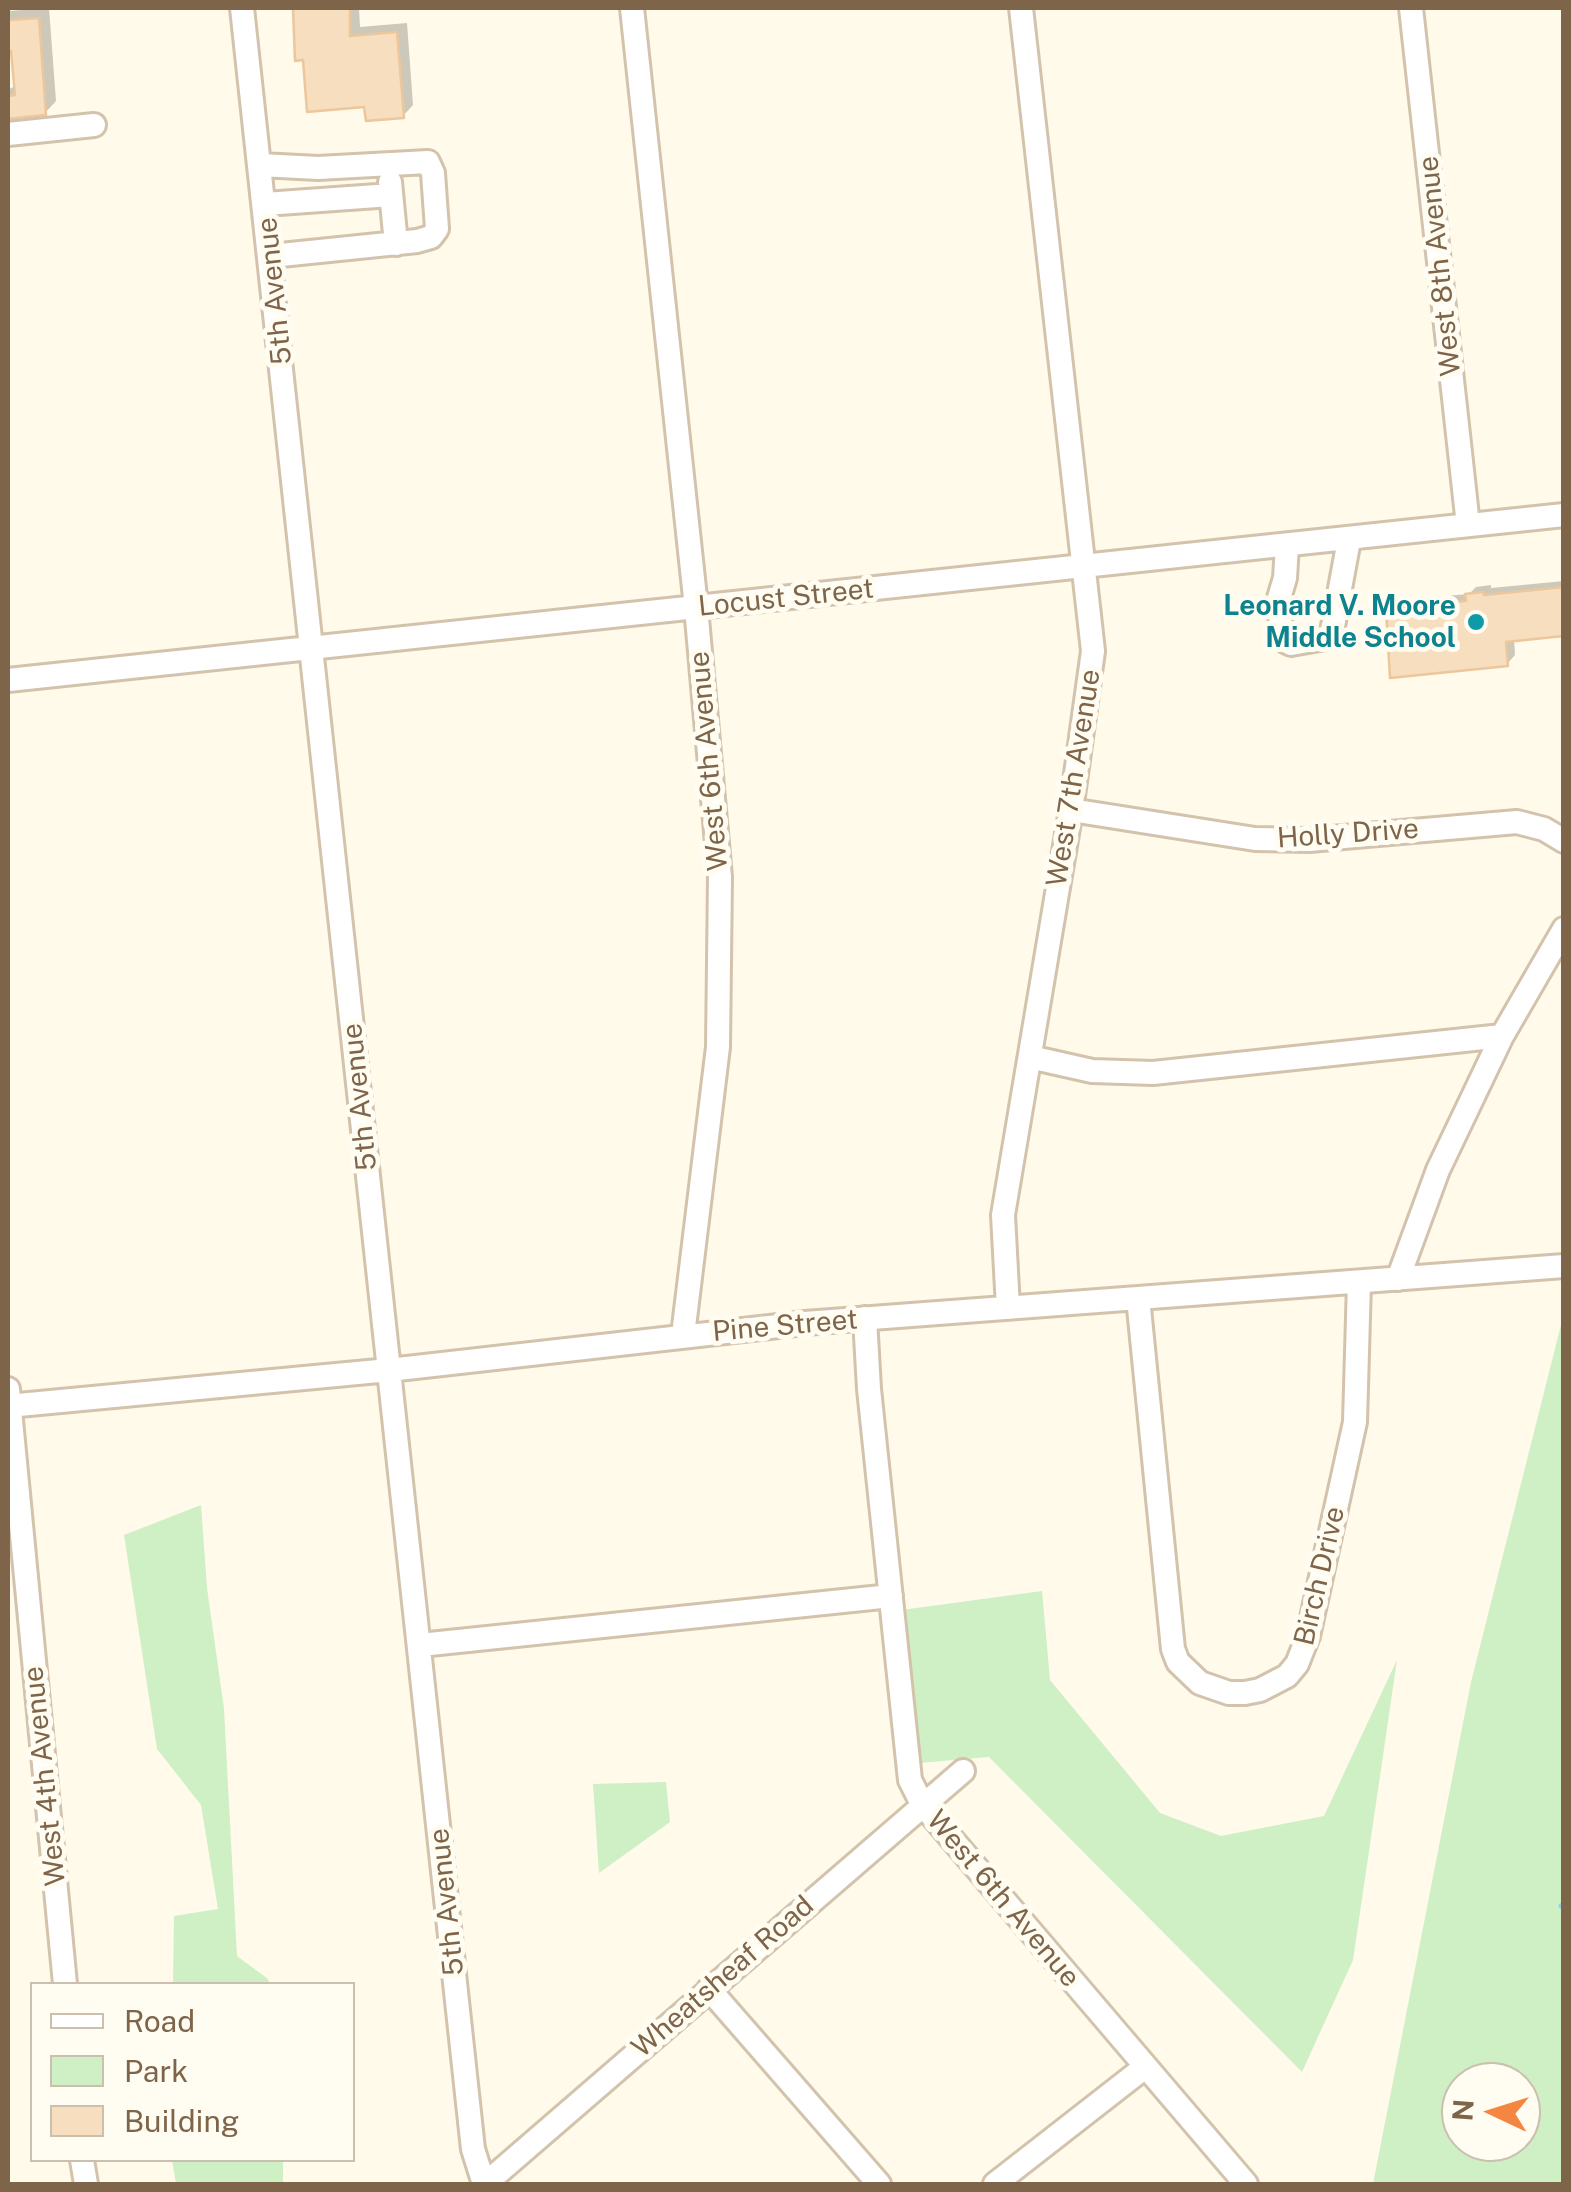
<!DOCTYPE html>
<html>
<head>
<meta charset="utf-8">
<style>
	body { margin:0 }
	#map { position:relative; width:1571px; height:2192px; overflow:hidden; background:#fffae9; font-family:"Public Sans",sans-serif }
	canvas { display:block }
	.frame { position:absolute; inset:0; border:10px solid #7e6448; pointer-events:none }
	.legend { position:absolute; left:30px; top:1982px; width:325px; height:180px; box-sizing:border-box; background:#fffcf2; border:2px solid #cbbfae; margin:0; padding:12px 18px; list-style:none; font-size:30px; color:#7e6448 }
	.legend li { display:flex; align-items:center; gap:20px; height:50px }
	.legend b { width:50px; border:2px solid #cbbfae }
	.north { position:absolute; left:1441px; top:2062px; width:100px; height:100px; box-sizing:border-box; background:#fffcf2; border:2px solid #cbbfae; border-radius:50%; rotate:274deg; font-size:28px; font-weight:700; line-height:40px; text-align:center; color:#7e6448 }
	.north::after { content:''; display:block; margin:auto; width:35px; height:45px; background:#f58642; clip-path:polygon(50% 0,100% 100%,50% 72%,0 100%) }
</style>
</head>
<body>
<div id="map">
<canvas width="1571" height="2192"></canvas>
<div class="frame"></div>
<ul class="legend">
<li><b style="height:12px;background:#fff"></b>Road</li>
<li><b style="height:28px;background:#cfefc5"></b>Park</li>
<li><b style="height:28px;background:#f7debe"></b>Building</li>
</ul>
<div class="north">N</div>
</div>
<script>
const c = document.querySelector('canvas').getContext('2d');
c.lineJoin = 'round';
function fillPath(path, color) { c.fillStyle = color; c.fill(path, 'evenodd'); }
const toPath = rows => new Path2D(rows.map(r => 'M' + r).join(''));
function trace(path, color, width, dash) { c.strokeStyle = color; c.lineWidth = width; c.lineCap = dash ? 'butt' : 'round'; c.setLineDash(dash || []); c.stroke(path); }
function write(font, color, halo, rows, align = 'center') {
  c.font = font + ' "Public Sans",sans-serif'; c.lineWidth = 10; c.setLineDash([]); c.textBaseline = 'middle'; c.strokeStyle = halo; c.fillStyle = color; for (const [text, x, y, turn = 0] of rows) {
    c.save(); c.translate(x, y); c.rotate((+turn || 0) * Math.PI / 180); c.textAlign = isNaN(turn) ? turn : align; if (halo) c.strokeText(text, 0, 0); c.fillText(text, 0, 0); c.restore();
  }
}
fillPath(toPath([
	[1563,1317,1563,2184,1373,2184,1471,1682],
	[1461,2082,1521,2082,1521,2142,1461,2142],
	[201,1505,207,1588,224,1709,237,1956,268,1979,269,1984,173,1984,174,1916,218,1909,201,1805,157,1749,124,1535],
	[1042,1591,1050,1680,1160,1813,1221,1836,1324,1816,1397,1660,1353,1960,1302,2072,989,1757,919,1763,894,1611],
	[666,1782,670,1822,599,1873,593,1784],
	[172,2160,283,2160,283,2184,176,2184]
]), '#cfefc5');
fillPath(toPath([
	[49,8,56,101,45,113,8,118,8,90,16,85,14,48,8,48,8,11],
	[296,8,359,8,360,27,407,23,413,105,403,116,366,104,305,58,297,58],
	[1564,581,1564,634,1514,639,1515,655,1507,664,1389,609,1397,600,1469,594,1476,587,1491,585,1491,588]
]), '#0003');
trace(toPath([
	[1561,1906,1564,1903]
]), '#9fcbdf', 5);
const building = toPath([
	[293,8,350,8,350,36,397,32,404,118,366,121,364,107,307,112,303,60,295,61,293,8],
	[39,18,46,115,8,119,8,96,15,95,11,51,8,51,8,20,39,18],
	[1564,587,1564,636,1506,642,1508,666,1390,678,1386,608,1466,601,1465,594,1483,592,1484,595,1564,587]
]);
fillPath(building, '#f7debe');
trace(building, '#ecc79c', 2.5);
const minor = toPath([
	[242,8,473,2149,484,2184],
	[632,8,696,607,720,877,718,1047,683,1335],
	[1411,8,1468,525],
	[8,134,94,125],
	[261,165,318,168,428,162,433,173,437,229,431,237,417,241,271,256],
	[390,182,396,244],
	[265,204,391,195],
	[1287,545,1285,578,1279,598,1281,633,1285,641,1291,644,1331,637,1349,540],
	[8,680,1564,515],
	[1071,810,1255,839,1309,840,1517,822,1544,829,1564,841],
	[1030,1057,1092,1071,1153,1073,1502,1036],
	[1398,1279,1438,1170,1502,1036,1564,929],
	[1138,1298,1173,1649,1178,1662,1200,1683,1229,1693,1245,1693,1260,1690,1287,1676,1297,1664,1308,1636,1355,1422,1359,1282],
	[1008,1308,1003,1215,1071,810,1093,651,1021,8],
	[865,1318,869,1389,910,1780,922,1804,1246,2184],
	[8,1389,65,1984],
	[8,1406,389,1370,805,1323,1564,1266],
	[420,1645,891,1596],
	[709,1989,879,2184],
	[82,2160,86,2184],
	[485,2184,963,1771],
	[995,2184,1145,2067]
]);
trace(minor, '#d3c3ad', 28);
trace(minor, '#fff', 22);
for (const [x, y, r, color] of [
	[1476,622,10,"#0f9aa8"]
]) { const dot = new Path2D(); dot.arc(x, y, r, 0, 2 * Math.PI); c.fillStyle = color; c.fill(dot); trace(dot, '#fffcf2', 4); }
write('28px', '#7e6448', '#fffcf2', [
	["West 8th Avenue",1440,266,-96],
	["5th Avenue",275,291,-96],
	["Locust Street",786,598,-6],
	["West 6th Avenue",709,761,-95],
	["West 7th Avenue",1074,778,-81],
	["Holly Drive",1348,834,-4],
	["5th Avenue",360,1097,-96],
	["Pine Street",785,1326,-5],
	["Birch Drive",1320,1576,-77],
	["West 4th Avenue",45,1776,-96],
	["West 6th Avenue",1003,1899,50],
	["5th Avenue",447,1902,-96],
	["Wheatsheaf Road",723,1977,-41]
]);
write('bold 28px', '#0d838f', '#fffcf2', [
	["Leonard V. Moore",1456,606],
	["Middle School",1456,638]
], 'right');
</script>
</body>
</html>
